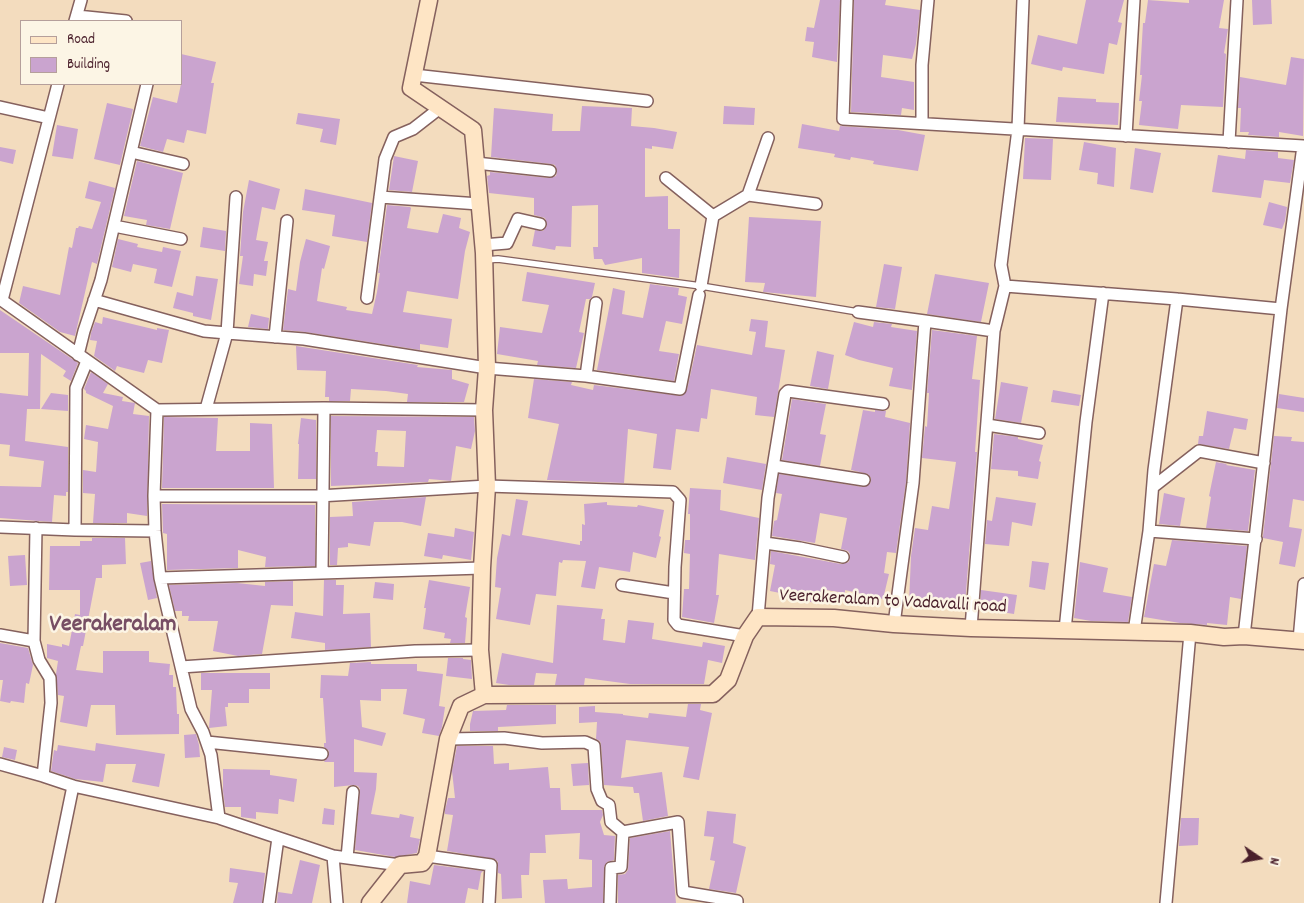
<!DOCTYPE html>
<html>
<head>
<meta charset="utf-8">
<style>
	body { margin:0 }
	#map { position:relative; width:1304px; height:903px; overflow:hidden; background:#f3dcbe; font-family:Dekko,sans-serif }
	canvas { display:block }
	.legend { position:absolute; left:20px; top:20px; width:162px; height:65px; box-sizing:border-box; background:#fcf5e5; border:1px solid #b59f9b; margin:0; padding:6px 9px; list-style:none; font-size:15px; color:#4a1f2b }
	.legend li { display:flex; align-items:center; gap:10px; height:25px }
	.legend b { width:25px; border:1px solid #b59f9b }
	.north { position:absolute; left:1234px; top:833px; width:50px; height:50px; -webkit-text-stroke:4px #fcf5e5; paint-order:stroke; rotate:102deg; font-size:14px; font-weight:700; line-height:20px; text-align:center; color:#4a1f2b }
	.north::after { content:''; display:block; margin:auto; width:18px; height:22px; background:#4a1f2b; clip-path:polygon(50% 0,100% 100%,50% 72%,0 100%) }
</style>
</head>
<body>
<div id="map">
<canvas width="1304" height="903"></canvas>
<ul class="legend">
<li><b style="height:6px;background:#fee5c5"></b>Road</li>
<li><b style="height:14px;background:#caa4cf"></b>Building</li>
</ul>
<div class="north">N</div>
</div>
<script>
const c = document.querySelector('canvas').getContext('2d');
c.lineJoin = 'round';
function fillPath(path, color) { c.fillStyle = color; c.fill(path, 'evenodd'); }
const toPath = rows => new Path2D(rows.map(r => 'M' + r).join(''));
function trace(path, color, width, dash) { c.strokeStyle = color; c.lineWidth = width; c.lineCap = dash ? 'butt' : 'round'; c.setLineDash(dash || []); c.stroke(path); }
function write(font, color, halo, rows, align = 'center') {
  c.font = font + ' Dekko,sans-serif'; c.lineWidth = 5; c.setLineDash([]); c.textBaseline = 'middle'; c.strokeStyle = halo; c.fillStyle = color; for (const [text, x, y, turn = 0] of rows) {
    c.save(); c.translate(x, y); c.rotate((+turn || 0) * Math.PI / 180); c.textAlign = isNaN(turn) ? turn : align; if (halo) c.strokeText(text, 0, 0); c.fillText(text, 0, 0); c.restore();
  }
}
fillPath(toPath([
	[820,0,840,0,837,62,812,57,814,42,805,41,807,27,814,28],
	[854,0,886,0,885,5,920,10,916,44,912,59,883,55,881,77,914,82,914,110,902,108,901,115,851,112],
	[1086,0,1124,0,1118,22,1122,23,1117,45,1109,43,1104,74,1063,67,1062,71,1031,64,1038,35,1077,44],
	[1148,0,1189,3,1189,0,1224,0,1219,28,1228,29,1224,53,1226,54,1223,107,1181,105,1178,129,1139,125,1142,101,1139,101,1142,75,1140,75,1143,23,1145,23],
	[1252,0,1271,0,1272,24,1253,25],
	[181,54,216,62,211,83,214,83,206,134,187,130,184,143,167,139,163,152,140,146,153,97,177,103,181,84],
	[1291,57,1304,59,1303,136,1279,132,1279,137,1248,135,1249,132,1240,132,1241,108,1238,108,1240,77,1286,85],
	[1058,97,1096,99,1096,102,1119,103,1118,125,1056,122],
	[107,103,133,109,120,165,94,159],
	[582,106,632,108,631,126,654,128,677,132,673,149,652,146,652,149,645,148,645,197,668,196,668,229,680,229,679,278,642,273,642,258,605,265,602,259,594,259,593,247,598,247,598,205,572,206,571,247,556,246,555,250,532,246,535,230,543,231,547,225,545,218,534,215,534,198,489,193,487,176,490,175,490,172,549,178,556,176,557,171,555,165,551,164,491,157,494,108,553,114,552,131,580,131],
	[724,106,755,108,754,125,723,124],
	[298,113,340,119,336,145,320,142,323,129,296,124],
	[802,124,839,131,840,126,898,130,925,135,918,171,873,164,874,161,851,157,850,160,834,157,835,154,798,148],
	[57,125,78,129,73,159,52,156],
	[1025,138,1053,139,1051,180,1023,179],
	[1084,142,1116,148,1114,187,1097,184,1098,173,1079,170],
	[0,147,16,150,13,164,0,161],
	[1135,148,1161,153,1153,193,1130,189],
	[1246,150,1278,152,1278,158,1294,160,1290,183,1264,180,1261,198,1212,192,1218,155,1245,159],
	[394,156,418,161,412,192,389,190],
	[137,161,183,173,170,229,146,225,147,220,124,216],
	[249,180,280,189,275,210,262,207,256,240,268,242,264,261,268,261,266,276,254,274,253,286,239,284,243,256,240,256,243,212],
	[89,181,115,188,97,264,92,262,75,336,60,332,19,303,23,286,60,295,69,247,72,248,76,228,78,228,79,226,92,229,101,202,85,198],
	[305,189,372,203,367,242,332,236,335,215,302,210],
	[1269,202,1287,207,1285,221,1282,229,1263,225],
	[387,205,410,207,411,208,407,228,438,233,443,214,461,218,459,228,470,232,465,251,458,299,407,291,403,312,452,319,448,348,420,344,420,350,305,332,283,330,288,289,296,291,300,262,306,239,330,246,324,269,322,268,317,301,347,307,346,310,372,314,377,292,380,273,378,273],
	[749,217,821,221,816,297,763,292,765,283,745,282],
	[203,227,226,231,225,251,200,247],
	[118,239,138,244,137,247,162,252,163,247,181,251,172,287,154,283,157,269,133,264,131,272,112,267],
	[884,264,902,267,895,309,876,307],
	[527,272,595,283,592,297,590,299,586,299,579,332,584,333,576,368,537,365,538,361,497,354,500,327,542,333,549,305,522,301],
	[935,274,989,283,981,322,927,314],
	[196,276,218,279,211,320,193,316,193,313,173,308,177,292,193,296],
	[650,284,679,288,678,295,687,297,682,324,666,321,659,351,679,354,674,381,597,370,613,288,625,291,622,314,643,318],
	[0,310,78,363,71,381,63,376,66,371,41,354,40,409,27,409,25,441,68,447,68,492,66,492,66,496,54,495,52,522,0,518,0,486,41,487,44,461,9,456,10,445,0,444,0,393,28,396,29,353,0,353],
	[251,314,269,318,268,329,248,327],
	[103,317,157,330,157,328,169,330,162,363,148,360,144,373,120,367,117,366,115,371,94,356,97,341,90,340,91,333,95,322,102,324],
	[751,319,768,321,765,347,785,350,774,417,755,415,757,397,711,389,707,419,701,418,699,432,676,429,671,470,653,468,657,434,628,429,624,483,547,480,559,424,528,418,534,379,572,382,571,385,593,390,594,385,682,396,687,390,697,345,752,355,756,332,749,331],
	[854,322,873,327,874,322,892,324,891,327,917,331,912,390,889,386,893,368,859,360,845,355],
	[932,330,977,336,972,379,980,380,975,452,977,452,965,605,936,602,936,604,909,603,911,556,915,528,928,530,932,506,949,509,956,462,922,458,925,426,927,427,929,393,927,393],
	[296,346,418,365,417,367,452,370,452,379,469,384,464,402,407,402,408,394,386,391,351,389,350,401,329,401,329,397,325,397,326,371,297,370],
	[817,351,834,355,828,389,810,386],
	[91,372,108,384,103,393,123,397,122,401,135,403,133,414,149,416,147,516,127,513,127,523,93,523,95,494,83,493,83,470,96,472,98,442,84,439,86,425,108,429,113,406,86,393,86,391,84,389],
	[1001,382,1028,387,1021,423,995,419],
	[1053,390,1081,395,1079,406,1051,402],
	[51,393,68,395,68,411,41,409],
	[1279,394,1304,398,1304,412,1277,408],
	[792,399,826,404,820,434,826,435,820,466,782,460],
	[863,410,875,412,875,410,886,411,885,417,910,423,906,482,896,553,887,552,884,573,889,574,883,599,845,590,845,593,826,590,822,603,810,602,810,599,770,591,775,565,770,564,771,551,841,564,849,562,850,554,848,551,841,549,847,518,820,513,815,543,772,536,774,521,777,520,782,494,776,493,779,474,863,487,870,484,871,478,868,474,851,470],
	[1207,411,1248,419,1246,430,1234,428,1229,449,1198,444,1199,436,1203,436],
	[331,416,474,417,475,431,471,449,456,446,451,481,429,479,428,482,331,486],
	[377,430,406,431,404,467,377,466,378,452,375,452],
	[164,417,218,418,216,451,250,451,250,423,272,424,274,488,162,488],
	[301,418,316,420,316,479,298,479,299,444,298,444],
	[994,434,1018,437,1018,439,1043,445,1039,461,1041,462,1038,479,1018,476,1018,471,991,469],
	[1274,436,1292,437,1291,441,1304,442,1304,501,1293,499,1289,527,1302,529,1295,567,1279,564,1283,542,1263,538,1263,536],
	[727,457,766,464,762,490,723,483],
	[1216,462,1227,464,1226,465,1255,470,1248,531,1206,528,1211,497,1209,496],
	[690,488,721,490,720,510,759,518,755,560,719,554,716,595,719,595,714,623,682,617,684,589,689,589,690,554,684,553,685,540,690,540,690,514,688,514],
	[1164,493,1185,498,1180,526,1159,524],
	[426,497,421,526,402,522,374,522,370,546,348,543,348,547,338,548,337,565,330,565,330,517,353,516,352,502],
	[996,497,1036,503,1032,526,1012,522,1009,546,985,544,987,520,992,521],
	[516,499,528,501,522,535,580,545,580,541,582,541,582,524,585,525,584,504,607,502,607,505,637,507,638,505,664,510,659,536,661,537,656,558,633,552,630,572,599,567,595,589,581,587,586,561,563,560,562,563,559,562,556,596,536,594,530,625,496,619,501,588,495,587,497,558,502,534,510,536],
	[162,504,315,505,315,566,265,567,266,557,238,550,238,568,167,570,167,534,163,533],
	[455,528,474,532,471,560,443,555,442,559,424,556,428,533,454,537],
	[92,538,125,538,126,564,102,565,102,578,96,578,83,646,81,646,76,670,103,673,103,651,149,651,149,662,170,664,169,675,173,675,173,687,176,687,177,714,179,714,179,734,116,735,115,705,91,705,87,727,60,722,64,696,58,695,56,674,58,661,47,658,47,644,62,647,62,644,69,646,75,614,80,615,80,590,49,590,50,546,80,546,80,541,92,541],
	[1172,540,1247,546,1241,599,1230,597,1227,625,1207,623,1207,625,1180,623,1144,617,1154,564,1166,566],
	[25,555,27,585,10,586,8,556],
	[151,561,157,598,148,600,140,563],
	[1032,561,1049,563,1045,590,1029,587],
	[1080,562,1108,568,1103,592,1132,597,1128,622,1091,621,1074,618],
	[324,580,336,580,336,585,344,585,343,614,370,613,371,647,325,650,325,643,291,638,295,612,323,616],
	[429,580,470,587,465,617,467,618,465,643,450,643,451,639,444,638,445,633,423,629,426,608,424,608],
	[293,581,293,606,271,605,262,654,238,656,213,651,218,621,188,621,189,616,182,616,182,611,175,611,169,585,237,583,265,586,265,582],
	[375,582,394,584,393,600,373,598],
	[981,590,1017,595,1014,614,983,609,983,607,980,607],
	[557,605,603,609,601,619,605,619,603,640,625,643,628,620,654,623,652,639,702,647,703,642,725,646,722,663,708,660,704,684,630,684,585,678,584,685,555,685,557,674,536,673,534,685,509,685,496,683,502,653,553,663],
	[0,643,28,648,33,665,29,684,26,683,24,703,11,701,10,703,0,701,3,680,0,680],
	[448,658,463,658,463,659,471,660,472,679,446,676],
	[371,662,371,664,417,664,417,671,443,674,439,706,445,707,442,727,439,736,422,733,425,719,403,714,407,689,381,689,381,701,360,700,362,727,386,733,382,746,354,739,354,772,377,773,376,789,371,814,399,818,400,814,414,817,410,837,420,839,417,853,395,857,355,850,360,789,358,786,354,785,334,787,334,762,324,762,329,754,329,751,324,747,324,743,326,743,323,698,320,698,321,675,348,676,350,663],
	[201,673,270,673,270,689,249,689,249,703,228,703,228,707,225,707,227,726,209,728,212,690,201,690],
	[688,704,701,704,700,710,712,713,699,780,683,777,689,747,626,740,621,778,662,772,668,816,643,821,639,793,634,793,633,787,604,785,601,745,600,741,596,739,597,722,579,723,579,707,595,706,595,712,623,714,623,715,648,718,649,713,686,717],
	[507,705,556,705,556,724,498,727,498,731,470,731,470,724,473,711,506,710],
	[196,734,199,745,200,757,185,758,184,735],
	[96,743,165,754,159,787,132,782,136,764,106,764,103,782,75,779,51,771,54,750,57,751,58,745,95,751],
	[457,746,493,746,494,764,509,763,509,770,548,767,550,788,560,788,561,810,602,810,603,815,600,822,604,835,615,836,614,860,607,862,604,867,603,903,545,903,543,880,567,879,568,889,592,887,592,860,579,859,580,833,545,835,546,853,530,853,529,875,521,875,522,898,502,899,501,874,498,873,498,862,495,859,447,851,453,815,445,814,445,810,448,798,455,798,452,771],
	[4,747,17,750,15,760,2,757],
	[588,763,589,785,573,786,571,764],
	[223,769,270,770,270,775,297,779,294,802,279,799,278,814,256,812,256,819,241,817,241,807,225,807,223,791],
	[324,808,335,810,334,825,322,824],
	[707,811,736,814,733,843,746,847,736,893,709,889,715,861,710,860,714,837,704,836],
	[1181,818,1199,818,1198,845,1179,846],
	[670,831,676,903,618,903,618,875,625,874,628,870,630,838],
	[300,860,320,865,312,903,277,903,278,892,292,894],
	[434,865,483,871,481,873,478,890,468,888,465,903,407,903,410,881,430,885],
	[230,868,265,873,262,903,233,903,238,883,229,882]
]), '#caa4cf');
const lane = toPath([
	[486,260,498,259,701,286,858,312]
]);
const street = toPath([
	[847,0,843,119,1304,146],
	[77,16,126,21],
	[75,21,81,0],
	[414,75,647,101],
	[0,107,49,118],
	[922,123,922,65,928,0],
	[1126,136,1134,0],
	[1229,142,1237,0],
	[131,152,183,164],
	[476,163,550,171],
	[666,178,713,216],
	[748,195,768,138],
	[380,197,479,204],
	[114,226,181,239],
	[483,245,507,243,518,219,540,224],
	[701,286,713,216,748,195,816,204],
	[1005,286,1177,299,1281,309],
	[367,298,385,159,394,137,413,129,440,108],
	[0,299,157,410,154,496],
	[2,300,58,84],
	[94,300,204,331,227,333,236,197],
	[858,312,925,321,913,483,894,624],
	[925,321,994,331],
	[275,337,287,221],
	[78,355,84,331,101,280,147,84],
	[586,376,596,303],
	[206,409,227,333,304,339,487,368,586,376,680,389,699,295],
	[157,410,324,408,484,410],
	[987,425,1039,433],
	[774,466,864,480],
	[1153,487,1199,451,1264,463],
	[0,527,75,530,76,388,87,361],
	[36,528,34,641,39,660,50,678,51,703,43,776],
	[75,530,155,531],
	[1149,531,1256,539],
	[765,543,800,548,843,557],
	[322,573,324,408],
	[160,578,482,568],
	[622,585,674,593],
	[758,617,768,498,785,394,788,391,883,404],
	[971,628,994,331,1005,286,1001,265,1018,129,1023,0],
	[1065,630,1086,422,1103,293],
	[1134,632,1149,531,1154,470,1177,299],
	[0,635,34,641],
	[1244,636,1281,309,1303,146],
	[1299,640,1304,584],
	[181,667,415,651,480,650],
	[448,739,504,738,542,743,585,742,594,746,597,789,602,801,609,805,611,822,623,832,678,822,683,892,737,901,737,903],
	[207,742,322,754],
	[0,764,43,776,73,786,219,818,333,856,400,865],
	[219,818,211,755,203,732,191,709,160,578,155,531,154,496,319,496,487,486,673,492,680,500,675,567,674,620,678,625,745,636],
	[333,856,337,903],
	[427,856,491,865,489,903],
	[347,858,353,792],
	[49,903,73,786],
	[269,903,278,838],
	[610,903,611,868,621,867,623,832],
	[1166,903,1190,633]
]);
const secondary = toPath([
	[429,0,411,88,473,130,484,253,487,368,484,410,487,486,482,568,480,650,484,695],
	[370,903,400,865,422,863,427,856,448,739,461,706,484,695,713,694,728,680,745,636,758,617,834,618,894,624,971,628,1190,633,1224,637,1244,636,1304,641]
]);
trace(lane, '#85615e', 8);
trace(street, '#85615e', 14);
trace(secondary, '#85615e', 19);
trace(lane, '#fff', 5.5);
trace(street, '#fff', 11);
trace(secondary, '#fee5c5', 16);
write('19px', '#4a1f2b', '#fcf5e5', [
	["Veerakeralam to Vadavalli road",893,603,3]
]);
write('bold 24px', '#774e64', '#fcf5e5', [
	["Veerakeralam",113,627]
]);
</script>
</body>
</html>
